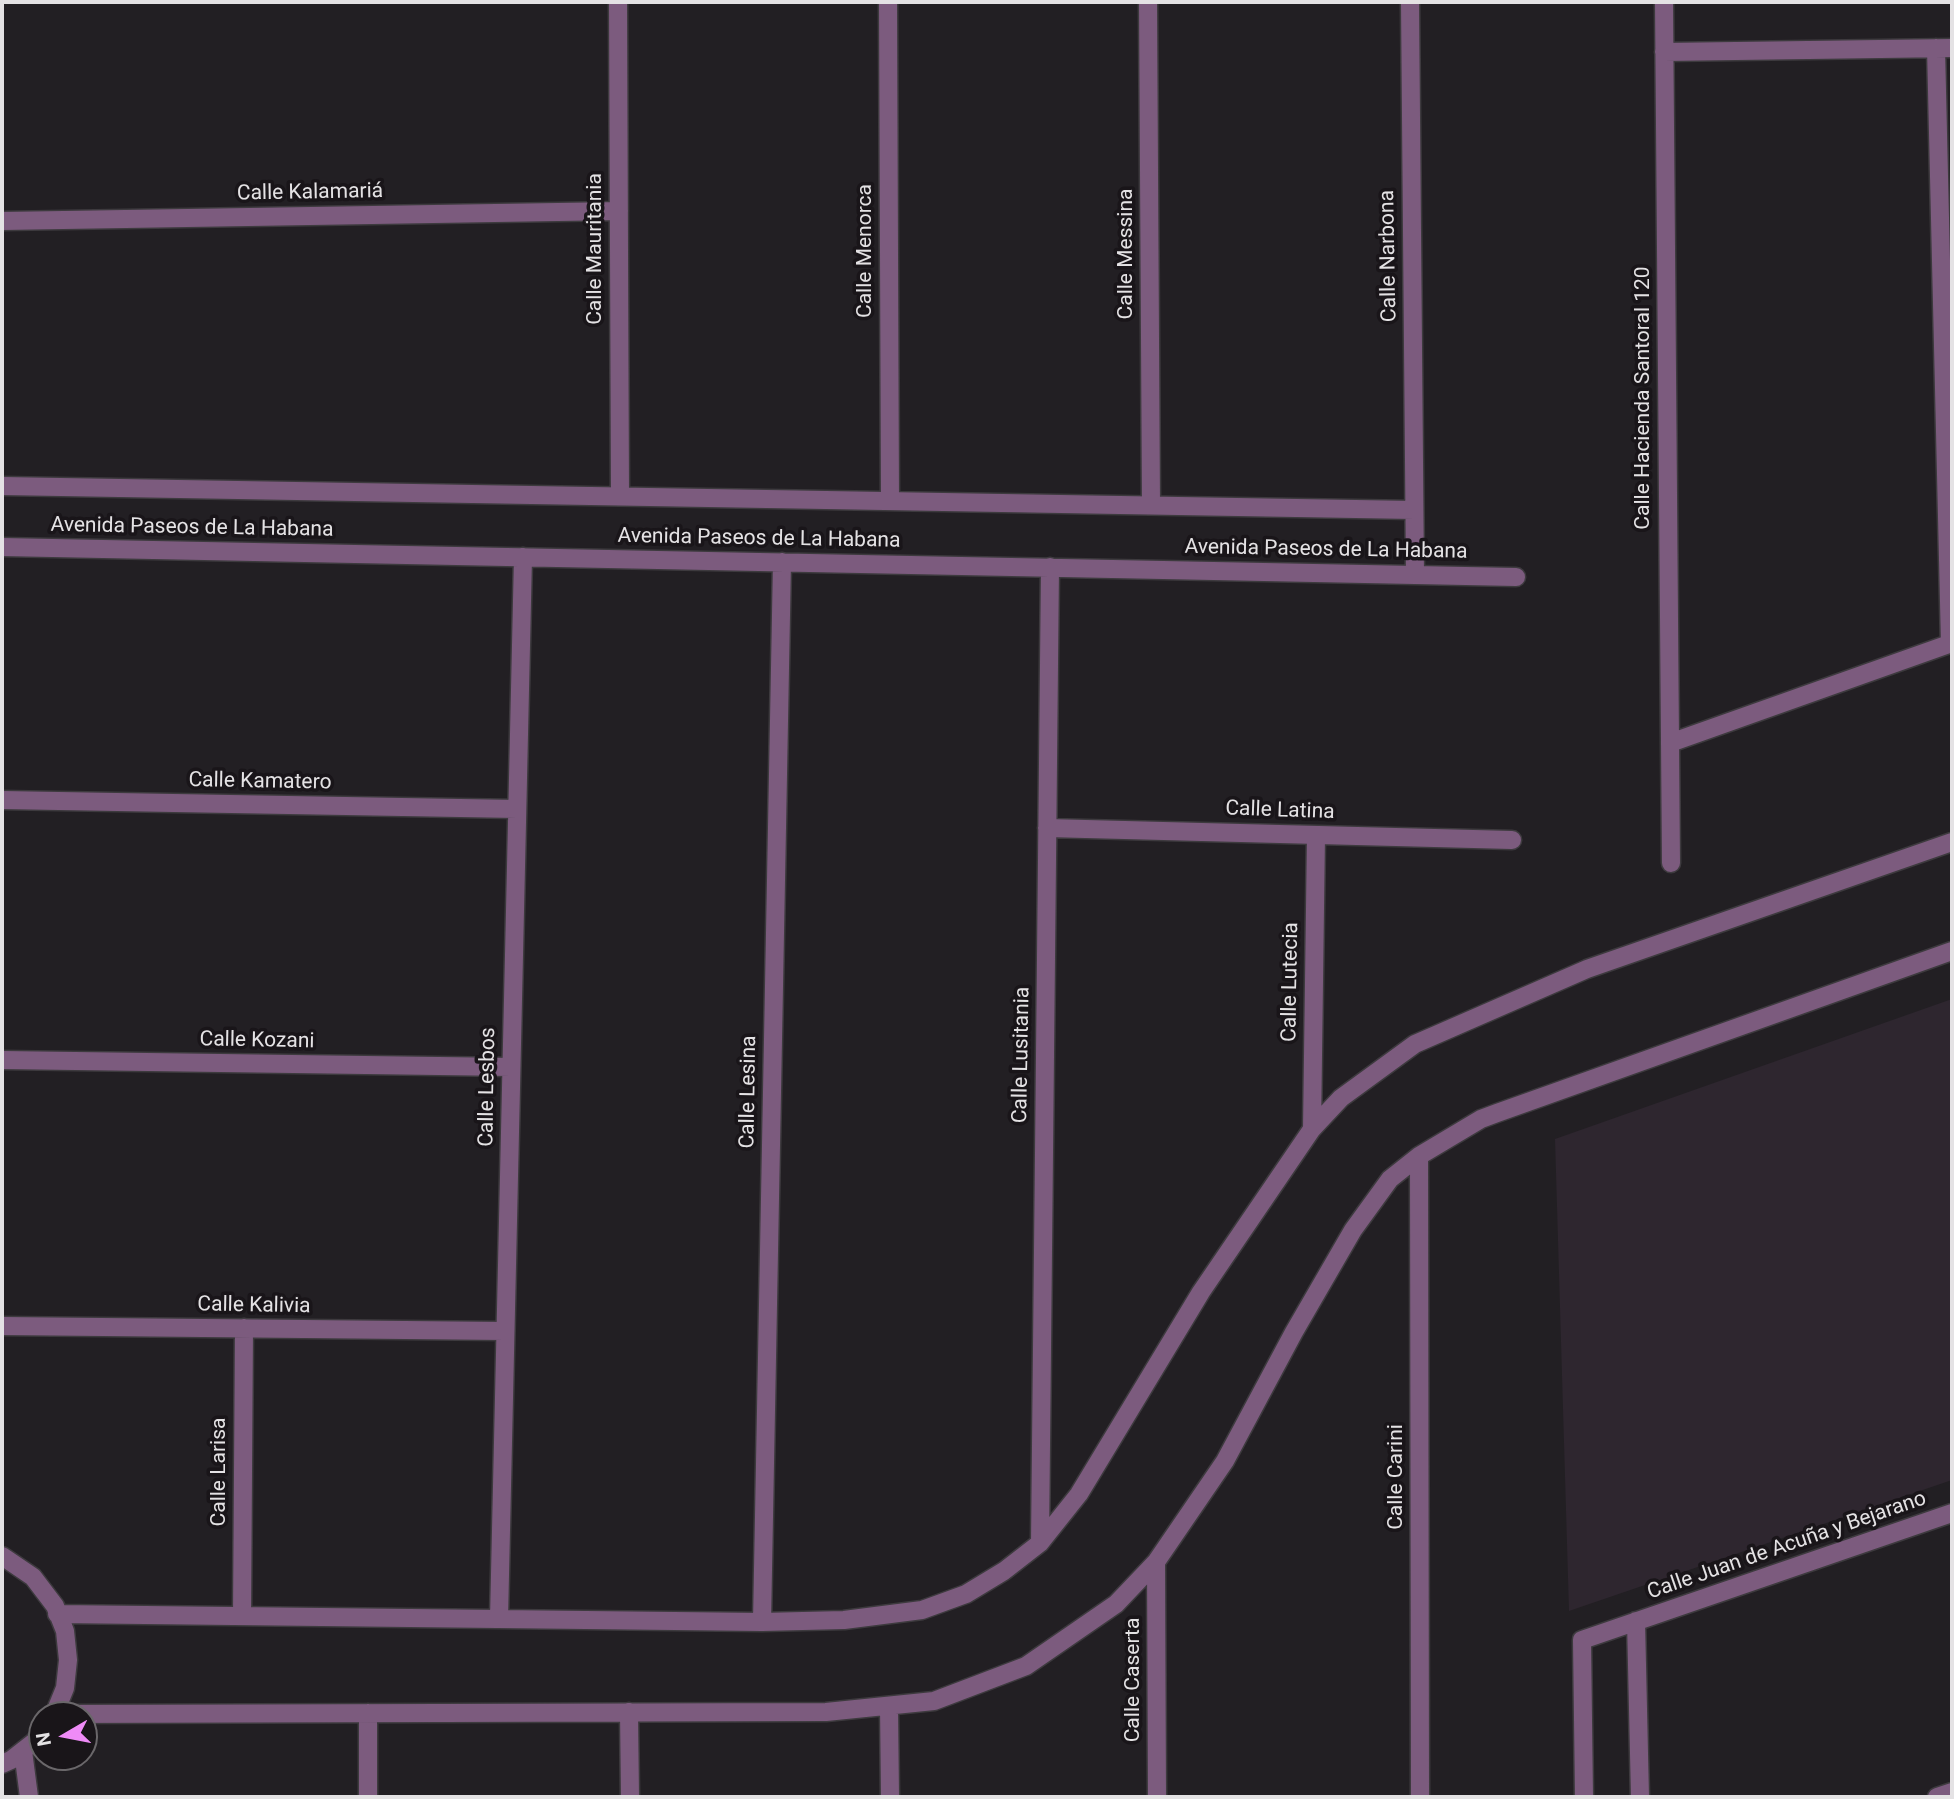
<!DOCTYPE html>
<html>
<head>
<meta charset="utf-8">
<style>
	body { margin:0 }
	#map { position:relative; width:1954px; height:1799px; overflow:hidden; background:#221f23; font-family:Roboto,sans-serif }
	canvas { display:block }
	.frame { position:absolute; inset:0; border:4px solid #e4e2e4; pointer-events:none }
	.north { position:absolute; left:28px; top:1701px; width:70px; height:70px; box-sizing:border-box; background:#191519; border:2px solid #6a676a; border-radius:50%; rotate:260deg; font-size:19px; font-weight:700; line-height:28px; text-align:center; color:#e4e2e4 }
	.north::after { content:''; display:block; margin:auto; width:24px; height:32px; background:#ef8bf7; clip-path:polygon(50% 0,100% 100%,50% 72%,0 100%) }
</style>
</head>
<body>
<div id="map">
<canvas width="1954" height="1799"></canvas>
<div class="frame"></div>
<div class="north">N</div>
</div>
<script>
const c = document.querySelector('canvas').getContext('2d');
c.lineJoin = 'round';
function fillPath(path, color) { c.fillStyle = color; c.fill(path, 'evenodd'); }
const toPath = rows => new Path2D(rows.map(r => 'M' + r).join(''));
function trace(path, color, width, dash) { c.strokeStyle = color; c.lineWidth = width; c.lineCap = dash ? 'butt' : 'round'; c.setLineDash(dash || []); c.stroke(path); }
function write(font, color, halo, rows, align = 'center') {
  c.font = font + ' Roboto,sans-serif'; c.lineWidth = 7; c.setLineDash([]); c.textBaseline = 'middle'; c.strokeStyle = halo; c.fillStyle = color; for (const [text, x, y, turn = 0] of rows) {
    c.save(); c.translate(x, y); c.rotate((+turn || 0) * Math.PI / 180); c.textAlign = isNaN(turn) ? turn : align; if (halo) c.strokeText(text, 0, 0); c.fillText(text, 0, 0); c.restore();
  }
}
fillPath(toPath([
	[1952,999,1952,1480,1569,1611,1555,1139]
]), '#2e262f');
const minor = toPath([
	[618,2,620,496],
	[888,2,890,501],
	[1148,2,1151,505],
	[1410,2,1415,575],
	[1664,2,1671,863],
	[1936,48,1950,644],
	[1664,52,1952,48],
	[2,221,619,211],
	[2,486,1414,510],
	[2,547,1516,577],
	[1670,743,1952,643],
	[2,800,517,809],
	[1047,828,1512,840],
	[2,1060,511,1067],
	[1312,1129,1316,835],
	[1419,1156,1420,1797],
	[2,1326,505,1331],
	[1040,1543,1050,567],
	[2,1556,33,1577,55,1606,65,1631,68,1660,65,1688,54,1715],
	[1156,1562,1157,1797],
	[57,1614,762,1622,844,1620,922,1610,966,1594,1004,1571,1040,1543,1079,1494,1201,1292,1312,1129,1341,1098,1415,1044,1587,969,1952,842],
	[242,1616,244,1328],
	[499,1619,523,557],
	[1636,1621,1640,1797],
	[762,1622,782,562],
	[889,1706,890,1797],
	[629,1712,630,1797],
	[55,1714,826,1712,934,1701,1026,1666,1116,1604,1156,1562,1225,1461,1294,1332,1353,1230,1390,1179,1419,1156,1481,1119,1497,1113,1952,951],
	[23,1751,29,1797],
	[2,1764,11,1760,34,1742,42,1732],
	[368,1797,368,1713],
	[1584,1797,1582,1640,1952,1513],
	[1937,1797,1952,1792]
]);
trace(minor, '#3d3a3e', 21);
trace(minor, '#7c5b7e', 18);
write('21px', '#e4e2e4', '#191519', [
	["Calle Kalamariá",310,193,-1],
	["Calle Mauritania",596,249,-90],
	["Calle Menorca",866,251,-90],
	["Calle Messina",1127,254,-90],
	["Calle Narbona",1389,256,-91],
	["Calle Hacienda Santoral 120",1644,398,-90],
	["Avenida Paseos de La Habana",192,528,1],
	["Avenida Paseos de La Habana",759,539,1],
	["Avenida Paseos de La Habana",1326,550,1],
	["Calle Kamatero",260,782,1],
	["Calle Latina",1280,811,2],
	["Calle Lutecia",1291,982,-89],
	["Calle Kozani",257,1041,1],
	["Calle Lusitania",1022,1055,-89],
	["Calle Lesbos",488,1087,-89],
	["Calle Lesina",749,1092,-89],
	["Calle Kalivia",254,1306,1],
	["Calle Larisa",220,1472,-90],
	["Calle Carini",1397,1477,-90],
	["Calle Juan de Acuña y Bejarano",1787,1546,-19],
	["Calle Caserta",1134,1680,-90]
]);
</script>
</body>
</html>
